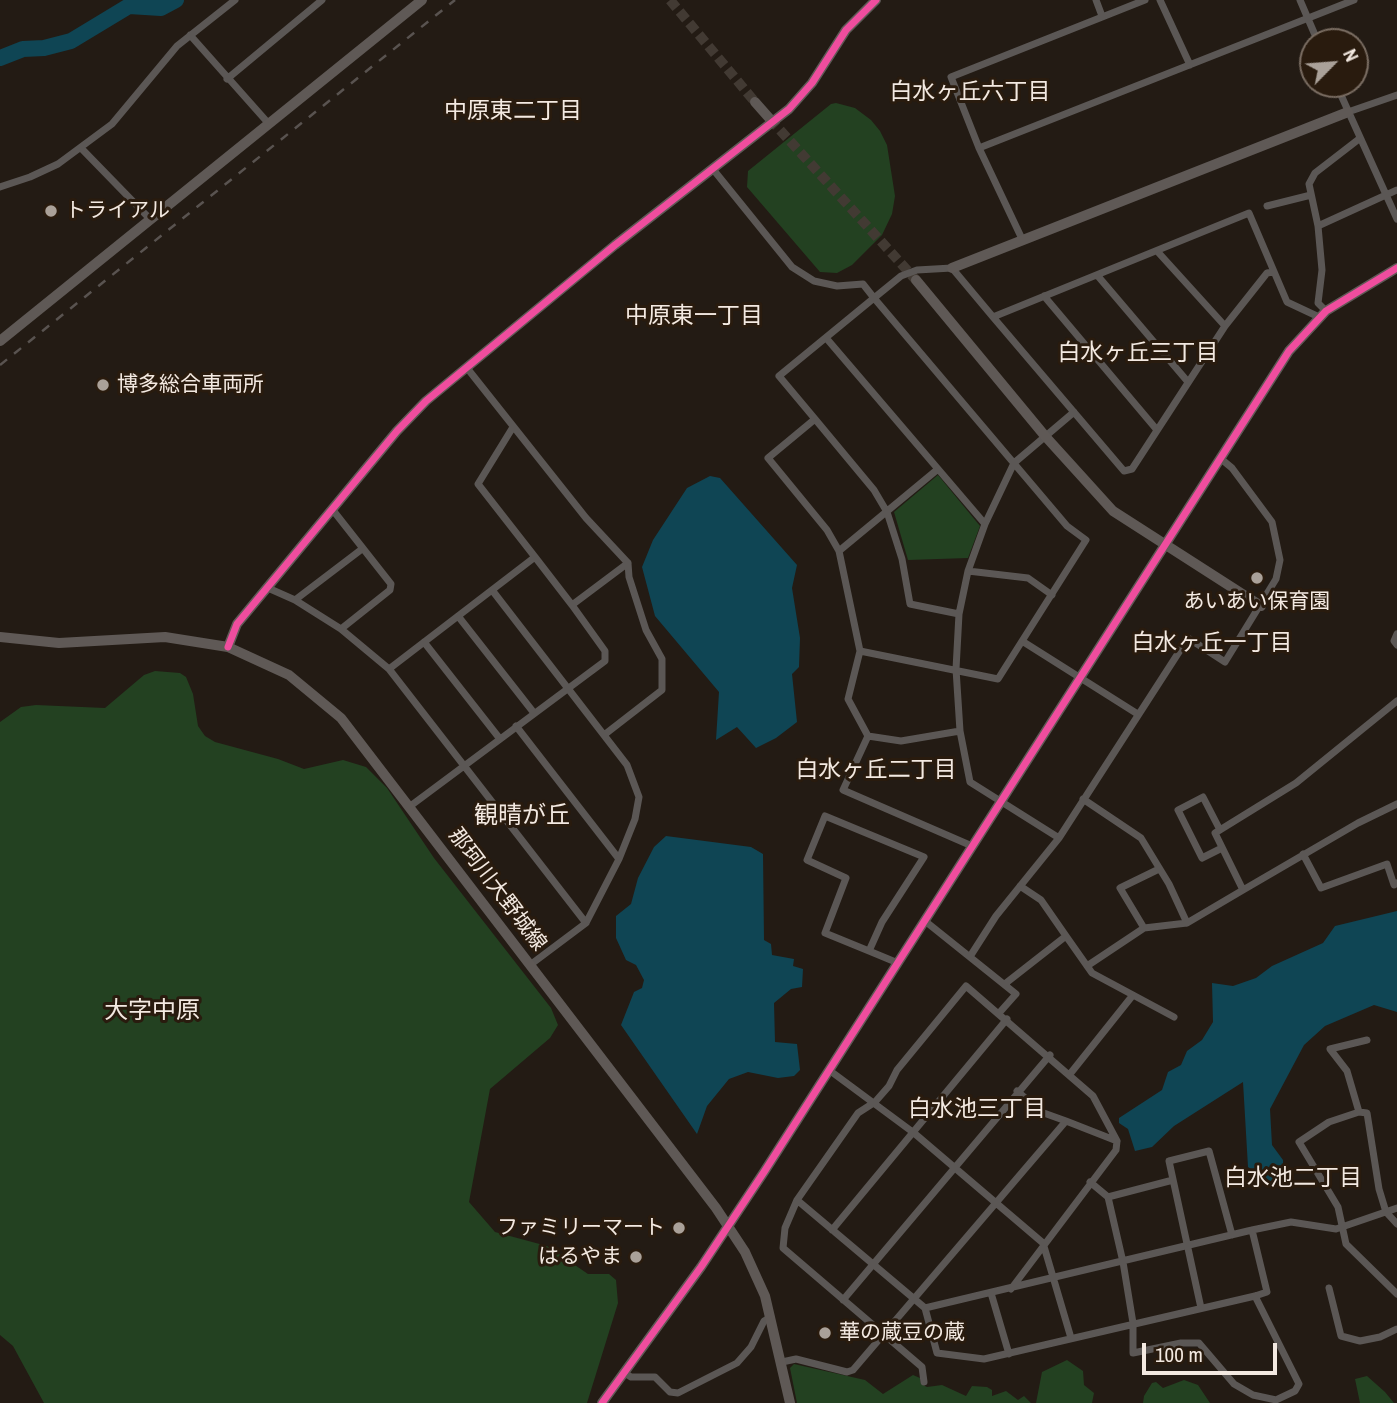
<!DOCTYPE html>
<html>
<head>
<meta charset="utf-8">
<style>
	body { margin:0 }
	#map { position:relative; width:1397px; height:1403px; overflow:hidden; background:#231b14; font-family:"Archivo Narrow",sans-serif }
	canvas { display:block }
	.north { position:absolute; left:1299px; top:28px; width:70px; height:70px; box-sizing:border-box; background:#291b0e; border:2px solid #7a6d62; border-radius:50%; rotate:65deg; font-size:19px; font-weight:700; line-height:28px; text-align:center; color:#f3e9e1 }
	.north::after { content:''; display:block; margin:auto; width:24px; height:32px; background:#aaa199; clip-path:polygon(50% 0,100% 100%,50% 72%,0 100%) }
	.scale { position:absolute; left:1142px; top:1343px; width:135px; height:32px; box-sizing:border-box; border:4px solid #f3e9e1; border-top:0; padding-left:9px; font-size:21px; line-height:24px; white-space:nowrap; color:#f3e9e1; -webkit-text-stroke:5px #291b0e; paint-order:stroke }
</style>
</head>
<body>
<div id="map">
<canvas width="1397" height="1403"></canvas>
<div class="north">N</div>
<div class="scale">100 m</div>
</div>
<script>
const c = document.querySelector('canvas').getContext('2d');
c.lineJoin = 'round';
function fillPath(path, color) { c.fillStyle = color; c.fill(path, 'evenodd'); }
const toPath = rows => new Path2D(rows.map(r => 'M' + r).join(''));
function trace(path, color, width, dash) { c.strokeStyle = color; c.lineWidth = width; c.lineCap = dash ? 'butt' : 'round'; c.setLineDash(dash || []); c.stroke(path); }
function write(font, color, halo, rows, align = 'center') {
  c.font = font + ' "Archivo Narrow","Noto Sans JP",sans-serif'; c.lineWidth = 6; c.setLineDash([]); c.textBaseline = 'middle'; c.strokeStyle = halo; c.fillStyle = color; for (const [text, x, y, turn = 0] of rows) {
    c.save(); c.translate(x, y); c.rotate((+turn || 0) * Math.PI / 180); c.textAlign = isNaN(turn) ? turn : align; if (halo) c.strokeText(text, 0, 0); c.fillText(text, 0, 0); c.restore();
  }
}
fillPath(toPath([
	[836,103,855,108,871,120,880,131,887,145,895,196,892,214,882,235,852,265,837,273,820,272,747,187,748,171,831,104],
	[938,475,980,526,968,558,908,560,894,512],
	[155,671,180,673,186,677,193,694,198,726,205,736,215,742,278,759,304,769,343,760,366,767,387,788,434,858,551,1008,558,1025,550,1038,490,1089,469,1202,495,1232,547,1246,588,1274,609,1274,616,1280,618,1303,587,1403,44,1403,13,1346,0,1335,0,722,21,707,36,705,105,708,144,675],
	[1067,1360,1083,1371,1084,1385,1094,1393,1092,1403,1036,1403,1042,1372],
	[794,1364,865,1380,883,1394,913,1375,920,1378,921,1384,927,1387,942,1385,966,1396,972,1386,987,1387,992,1390,992,1396,1006,1391,1018,1400,1024,1396,1031,1403,797,1403,790,1368],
	[1367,1376,1385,1392,1394,1403,1360,1403,1355,1379],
	[1184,1380,1198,1385,1210,1403,1143,1403,1144,1396,1152,1383,1156,1382,1163,1388]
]), '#234121');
fillPath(toPath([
	[710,476,720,478,797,565,792,588,800,638,799,667,792,674,797,722,776,738,756,748,737,727,716,740,719,692,655,616,642,567,653,540,687,488],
	[666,836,751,847,763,854,764,940,771,944,772,955,794,959,793,966,803,969,802,987,791,989,774,1003,775,1042,797,1044,800,1070,794,1076,778,1078,748,1072,729,1079,707,1106,697,1134,621,1025,634,992,642,988,644,980,636,965,626,960,616,938,616,916,631,904,638,878,654,847],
	[1397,911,1397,1012,1374,1005,1325,1026,1304,1045,1270,1109,1272,1145,1283,1160,1283,1176,1276,1186,1248,1167,1243,1082,1174,1126,1152,1147,1135,1151,1128,1129,1119,1123,1119,1118,1162,1090,1168,1072,1181,1065,1187,1051,1202,1040,1213,1022,1212,983,1233,986,1256,978,1272,966,1323,943,1335,926]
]), '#0f4554');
trace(toPath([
	[0,58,23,49,44,48,71,41,129,6,161,8,176,0]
]), '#0f4554', 16);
trace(toPath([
	[670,0,755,102],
	[770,119,916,280]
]), '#423a33', 10, [10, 5]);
trace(toPath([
	[1096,0,1102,16],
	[1160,0,1190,65],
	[1300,0,1318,42],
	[190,35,269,124],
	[227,79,322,0],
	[1336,84,1397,219],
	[1348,112,1397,95],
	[81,148,150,219],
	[979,148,951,77,1145,0],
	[712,168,792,267,814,281,837,286,863,284,874,298,901,276,917,270,952,268,993,317,1249,213,1287,302,1319,317],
	[0,187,30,177,58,164,112,124,177,46,235,0],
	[1267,206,1311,195],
	[1318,226,1309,184,1315,173,1359,139],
	[1023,241,979,148,1354,0],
	[1157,251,1225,326],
	[1097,275,1188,382],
	[1044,296,1157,430],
	[1326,311,1318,303,1322,270,1318,226,1397,190],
	[993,317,1124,471,1132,469,1225,326,1267,273,1273,272],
	[827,339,985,524,968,571,959,614,956,669,960,731,970,782,1059,838],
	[815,419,779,376,874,298,1067,526,1086,540,998,679,860,651],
	[513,427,478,484,535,557],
	[332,509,391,584,390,590,341,629,389,669,586,923,530,965],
	[985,524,1014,463,1074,412],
	[839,551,938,469],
	[968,571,1028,578,1052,595],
	[268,588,295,600],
	[492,590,627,765,639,797,635,819,619,859],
	[959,614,910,604,902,559,887,512,874,490,815,419,768,458,827,530,839,551,860,651,848,699,868,736,843,790,972,846],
	[458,616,534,713],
	[341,629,295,600,362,549],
	[1397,634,1394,641,1397,645],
	[1022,641,1136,713],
	[424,642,500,739],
	[389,669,535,557,572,605],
	[516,726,619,859,586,923],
	[604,735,662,690,662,659,646,630,629,577,628,563],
	[868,736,901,741,960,731],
	[1083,799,1141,838,1169,884,1187,923],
	[409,807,605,661,605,651,572,605,628,563,586,518,467,368],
	[1220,830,1203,797,1178,810,1202,858,1222,848],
	[1303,854,1321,888,1387,864,1394,885,1397,883],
	[1020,886,1041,900,1066,936],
	[1243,890,1358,823,1397,804],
	[925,921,1016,994,1000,1012],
	[1144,928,1120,888,1159,869],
	[869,951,882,922,924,857,825,816,807,860,846,878,825,933,869,951,898,963],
	[971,955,996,916,1059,838,1188,638,1225,662,1276,579,1280,560,1272,522,1232,468,1220,458],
	[1087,966,1144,928,1187,923,1243,890,1215,833,1296,783,1397,701],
	[1006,983,1066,936,1092,973,1133,995,1070,1074],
	[1133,995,1174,1017],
	[1367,1040,1330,1049,1347,1071,1359,1112,1367,1113,1379,1189,1386,1212,1397,1224],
	[829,1070,914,1133,1043,1243,1071,1338],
	[1017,1091,1041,1112,1066,1121],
	[1359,1112,1329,1122,1299,1142,1338,1207,1346,1244,1397,1294],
	[1090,1182,1108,1197,1123,1262,1133,1323,1133,1353,1181,1343,1199,1343,1234,1384,1253,1395,1276,1400,1295,1391,1299,1384,1255,1296],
	[1108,1197,1173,1180],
	[797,1200,925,1308,1252,1230,1291,1222,1336,1229,1397,1208],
	[832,1230,1007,1019],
	[1329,1288,1341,1336,1360,1341,1380,1337,1397,1329],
	[991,1293,1009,1354],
	[843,1300,1050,1055],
	[925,1308,937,1353,984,1359,1255,1296,1267,1292,1252,1230],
	[1201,1308,1169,1161,1209,1151,1232,1235],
	[782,1362,796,1359,847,1372,853,1370,1066,1121,1117,1141,1116,1150,1011,1289],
	[623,1372,631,1377,655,1377,670,1392,678,1393,737,1363,751,1347,764,1321,771,1317],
	[924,1382,922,1367,783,1248,785,1228,797,1200,858,1113,875,1102,889,1086,897,1070,966,986,1093,1096,1117,1141]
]), '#5b5755', 7);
trace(toPath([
	[755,102,770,119],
	[952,268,1348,112],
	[916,280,1045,436,1113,511,1261,606],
	[0,341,422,0],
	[0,637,59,643,165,637,228,647,289,675,341,718,716,1208,745,1252,765,1296,790,1403],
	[228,647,237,624,397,431,426,401,615,245,789,109,812,83,846,30,876,0],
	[602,1403,701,1267,764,1172,1289,351,1326,311,1397,268]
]), '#5f5956', 10);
trace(toPath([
	[0,365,455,0]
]), '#595350', 2.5, [9, 9]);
trace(toPath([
	[228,647,237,624,397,431,426,401,615,245,789,109,812,83,846,30,876,0],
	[602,1403,701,1267,764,1172,1289,351,1326,311,1397,268]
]), '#ef4d9e', 7);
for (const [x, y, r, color] of [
	[51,211,7,"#aaa199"],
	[103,385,7,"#aaa199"],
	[1257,578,7,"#aaa199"],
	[679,1228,7,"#aaa199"],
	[636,1257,7,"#aaa199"],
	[825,1333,7,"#aaa199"]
]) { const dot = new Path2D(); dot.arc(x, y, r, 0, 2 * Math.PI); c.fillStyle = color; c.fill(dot); trace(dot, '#291b0e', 2.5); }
write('21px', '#f3e9e1', '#291b0e', [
	["トライアル",65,211],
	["博多総合車両所",117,385],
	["あいあい保育園",1257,602,"center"],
	["ファミリーマート",665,1228,"right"],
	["はるやま",622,1257,"right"],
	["華の蔵豆の蔵",839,1333]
], 'left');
write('21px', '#f3e9e1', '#291b0e', [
	["那珂川大野城線",497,890,53]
]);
write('23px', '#f3e9e1', '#291b0e', [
	["白水ヶ丘六丁目",970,93],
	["中原東二丁目",513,112],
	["中原東一丁目",694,317],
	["白水ヶ丘三丁目",1138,354],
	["白水ヶ丘一丁目",1212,644],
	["白水ヶ丘二丁目",876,771],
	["白水池三丁目",977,1110],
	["白水池二丁目",1293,1179]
]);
write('24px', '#f3e9e1', '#291b0e', [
	["観晴が丘",522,817],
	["大字中原",152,1012]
]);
</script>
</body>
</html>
